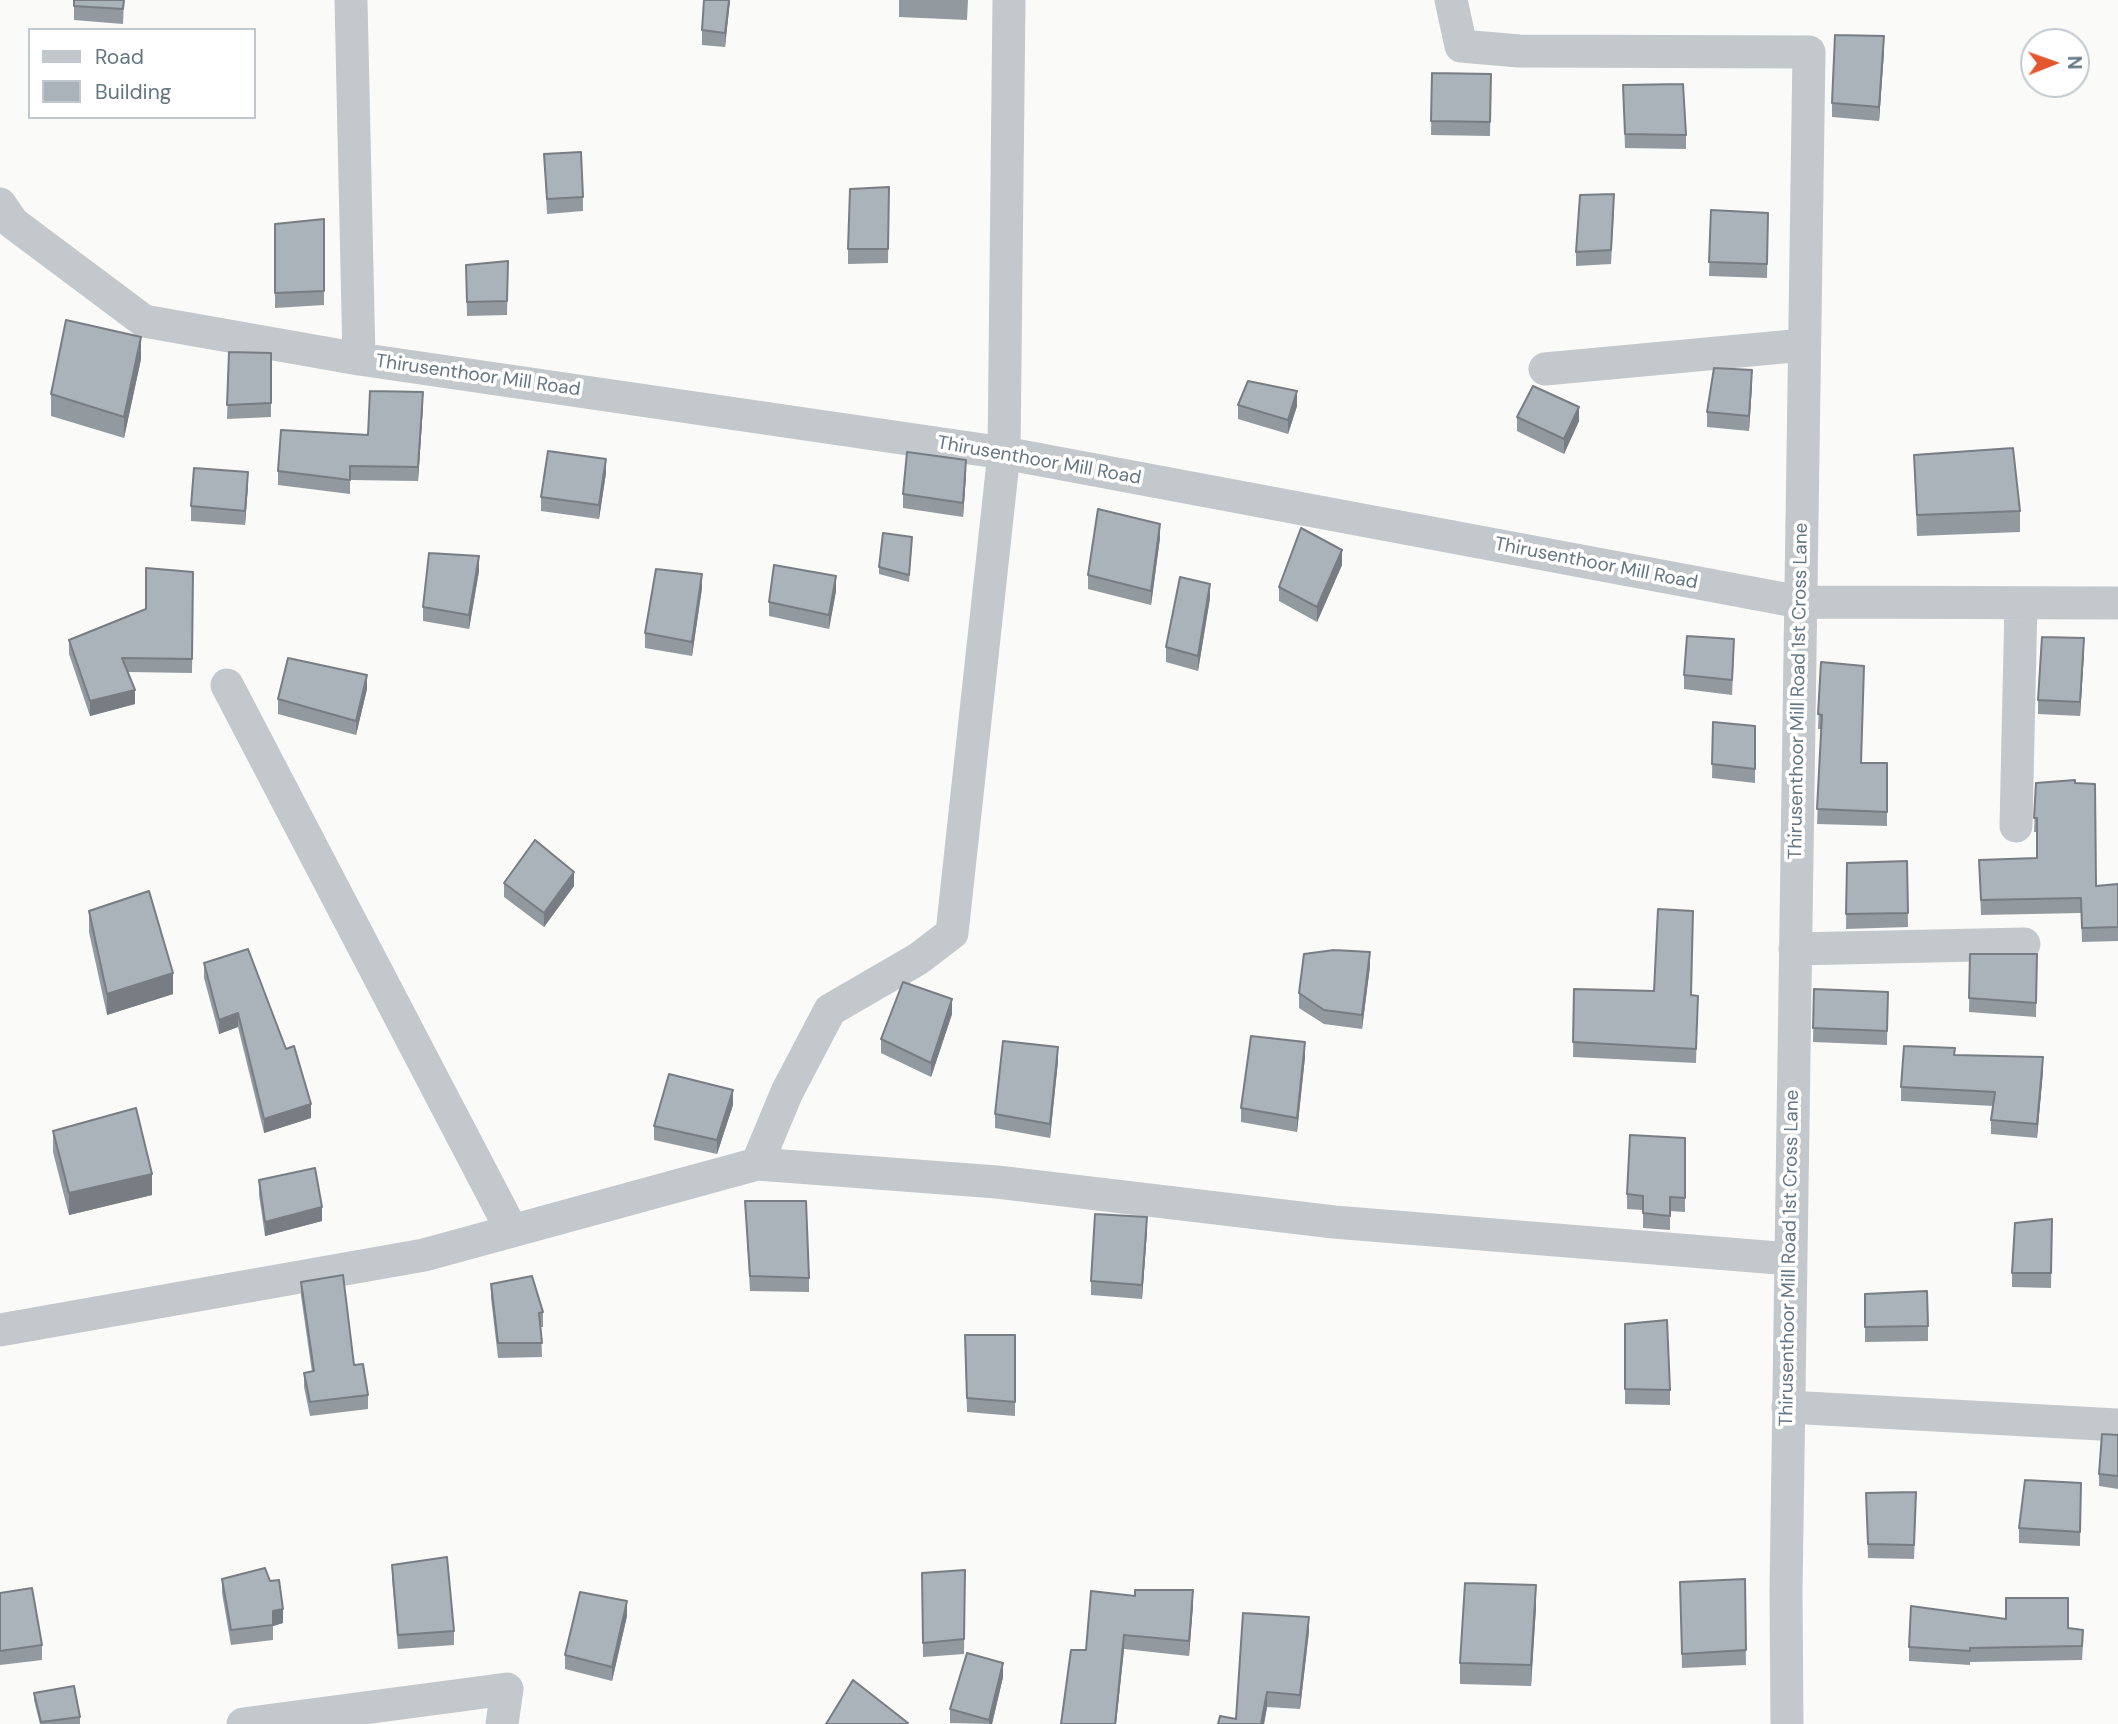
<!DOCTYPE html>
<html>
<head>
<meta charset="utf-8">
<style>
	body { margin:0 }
	#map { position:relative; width:2118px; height:1724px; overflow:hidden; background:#fafaf8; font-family:"DM Sans",sans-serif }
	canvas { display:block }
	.legend { position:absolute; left:28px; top:28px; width:228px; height:91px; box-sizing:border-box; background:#fff; border:2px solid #c1c8cd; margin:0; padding:9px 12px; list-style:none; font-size:21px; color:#657683 }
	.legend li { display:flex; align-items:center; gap:14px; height:35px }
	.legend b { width:35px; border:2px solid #c1c8cd }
	.north { position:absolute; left:2020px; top:28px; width:70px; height:70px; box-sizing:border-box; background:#fff; border:2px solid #c1c8cd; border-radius:50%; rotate:89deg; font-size:19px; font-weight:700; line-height:28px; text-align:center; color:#657683 }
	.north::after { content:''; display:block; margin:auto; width:24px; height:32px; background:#e4572e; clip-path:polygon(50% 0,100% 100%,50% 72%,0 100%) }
</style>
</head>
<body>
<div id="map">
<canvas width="2118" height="1724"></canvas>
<ul class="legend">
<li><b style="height:9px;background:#c3c8cc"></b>Road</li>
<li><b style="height:19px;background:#aab3b9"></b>Building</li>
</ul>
<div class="north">N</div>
</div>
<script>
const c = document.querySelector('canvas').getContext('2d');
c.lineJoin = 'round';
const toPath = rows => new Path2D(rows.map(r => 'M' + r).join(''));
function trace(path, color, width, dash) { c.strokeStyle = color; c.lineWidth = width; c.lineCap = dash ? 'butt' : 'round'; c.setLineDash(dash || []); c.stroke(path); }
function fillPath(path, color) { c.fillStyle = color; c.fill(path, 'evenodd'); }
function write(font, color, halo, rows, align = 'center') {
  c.font = font + ' "DM Sans",sans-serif'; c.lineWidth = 7; c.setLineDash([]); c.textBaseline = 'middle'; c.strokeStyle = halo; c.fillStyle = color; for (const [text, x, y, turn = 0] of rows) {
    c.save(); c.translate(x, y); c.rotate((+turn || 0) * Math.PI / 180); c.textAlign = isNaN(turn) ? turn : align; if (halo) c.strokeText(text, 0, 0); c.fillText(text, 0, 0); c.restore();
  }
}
trace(toPath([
	[351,0,359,359],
	[1009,0,1004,453,952,933,918,959,830,1010,787,1092,757,1164,997,1182,1334,1222,1790,1259],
	[1451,0,1461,46,1519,51,1809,52,1786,1591,1787,1724],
	[0,204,13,223,144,321,359,359,1004,453,1800,602,2118,603],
	[1545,369,1804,345],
	[227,685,512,1231],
	[2016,826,2021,603],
	[1795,949,2024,944],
	[0,1330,424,1255,757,1164],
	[1788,1407,2118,1425],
	[243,1724,507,1689,502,1724]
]), '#c3c8cc', 33);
fillPath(toPath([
	[124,0,123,24,74,20,74,6],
	[730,0,725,47,702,45,702,30],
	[899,0,968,0,967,20,899,17],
	[1884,51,1879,121,1832,117,1832,103],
	[1432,73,1491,74,1490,136,1431,135],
	[1623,85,1686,135,1686,149,1625,148],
	[544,154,583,197,583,211,547,214],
	[889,187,888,263,848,264,848,249],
	[1614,209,1611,264,1576,266,1576,252],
	[1711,210,1768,213,1767,278,1709,276],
	[324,219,324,305,275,308,275,224],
	[508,261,507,315,467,316,466,265],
	[229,352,271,353,271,417,227,419],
	[141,359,124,438,51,416,51,394],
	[1752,384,1749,431,1707,427,1707,412],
	[1238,405,1297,406,1288,434,1238,419],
	[423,406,418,481,350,480,350,494,278,485,278,471,368,435],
	[1517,417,1579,421,1564,454,1517,431],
	[1914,455,2020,511,2020,532,1917,536],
	[606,473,599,519,541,511,541,497],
	[966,475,963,517,903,508,903,494],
	[248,486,245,525,191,521,191,506],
	[1160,538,1151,605,1088,589,1088,575],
	[912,545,909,582,879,574,879,567],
	[1342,565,1317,622,1279,601,1279,587],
	[479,571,469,629,423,621,423,607],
	[193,572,192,673,128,672,135,704,90,716,69,654,69,640,146,609],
	[702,588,692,656,645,648,645,633],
	[836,591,829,629,769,616,769,602],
	[1210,598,1198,671,1166,662,1166,647],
	[2084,652,2080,716,2038,714,2038,700],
	[1734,653,1732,695,1684,689,1684,675],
	[1821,662,1862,763,1887,763,1887,826,1817,824,1821,729,1818,729],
	[367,689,356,735,278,714,278,699],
	[1713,722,1755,726,1755,783,1712,778],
	[2036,783,2096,886,2118,884,2118,941,2082,942,2081,913,1981,915,1979,860,2037,858,2037,832,2034,832],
	[1907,861,1908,927,1846,929,1847,863],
	[504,883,574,886,544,927,504,897],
	[89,911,173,994,107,1015,89,932],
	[1970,954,2037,954,2036,1017,1969,1012],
	[204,963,311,1118,264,1133,238,1027,219,1034,204,978],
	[1370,966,1362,1029,1324,1024,1299,1008,1299,993],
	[1574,989,1698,996,1696,1063,1573,1057],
	[1814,989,1888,992,1887,1045,1813,1042],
	[952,1014,931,1077,881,1053,881,1039],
	[1955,1055,2043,1071,2037,1138,1991,1134,1991,1120,1993,1106,1901,1101,1901,1087],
	[1305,1057,1297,1132,1241,1122,1241,1108],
	[1058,1061,1050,1138,995,1128,995,1114],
	[733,1105,717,1154,654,1140,654,1126],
	[53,1131,152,1195,69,1215,53,1152],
	[1685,1138,1685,1212,1670,1211,1670,1230,1643,1228,1643,1210,1627,1209,1627,1194],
	[259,1180,322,1221,265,1236,259,1195],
	[745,1201,809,1278,809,1292,750,1291],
	[2052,1219,2051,1288,2012,1287,2012,1273],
	[1147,1231,1142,1299,1091,1295,1091,1281],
	[301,1282,368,1395,368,1409,310,1416,304,1387,304,1373,312,1372,301,1296],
	[491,1284,543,1312,543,1327,541,1327,542,1357,498,1358,491,1298],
	[1865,1294,1928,1326,1928,1341,1865,1342],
	[1625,1324,1670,1390,1670,1405,1625,1404],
	[1015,1335,1015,1416,967,1412,965,1349],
	[2118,1435,2118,1489,2099,1486,2099,1474],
	[2081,1483,2080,1546,2019,1543,2019,1528],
	[1866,1493,1916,1507,1914,1559,1868,1558],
	[392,1565,454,1631,454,1645,398,1649,392,1579],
	[965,1570,964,1654,923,1657,922,1573],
	[222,1579,283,1623,273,1626,273,1640,231,1645,222,1593],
	[1745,1579,1746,1665,1682,1668,1680,1582],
	[0,1593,42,1645,42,1660,0,1665],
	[1193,1605,1189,1656,1124,1649,1116,1724,1086,1650],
	[1536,1607,1531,1686,1460,1684,1460,1663],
	[627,1616,612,1681,565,1669,565,1655],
	[2068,1628,2083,1644,2082,1660,1970,1662,1970,1665,1909,1661,1909,1647],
	[1309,1631,1300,1709,1267,1707,1264,1724,1218,1724,1236,1719],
	[1003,1677,992,1724,950,1723,950,1709],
	[34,1693,80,1717,80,1724,40,1724,34,1700]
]), '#929a9f');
fillPath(toPath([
	[729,0,730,0,725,47,725,33],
	[1884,36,1884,51,1879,121,1879,107],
	[141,337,141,359,124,438,124,417],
	[1752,370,1752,384,1749,431,1749,416],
	[1297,391,1297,406,1288,434,1288,420],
	[423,392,423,406,418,481,418,467],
	[1579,407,1579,421,1564,454,1564,439],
	[606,459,606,473,599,519,599,505],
	[966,460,966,475,963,517,963,503],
	[248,472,248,486,245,525,245,511],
	[1160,524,1160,538,1151,605,1151,591],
	[1342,550,1342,565,1317,622,1317,607],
	[479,556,479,571,469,629,469,615],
	[702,574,702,588,692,656,692,642],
	[836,576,836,591,829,629,829,615],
	[1210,584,1210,598,1198,671,1198,656],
	[2084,638,2084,652,2080,716,2080,702],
	[367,675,367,689,356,735,356,721],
	[135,690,135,704,90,716,90,701],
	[574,872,574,886,544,927,544,913],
	[1370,952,1370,966,1362,1029,1362,1015],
	[173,973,173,994,107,1015,107,994],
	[952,999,952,1014,931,1077,931,1063],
	[238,1013,238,1027,219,1034,219,1020],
	[1305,1042,1305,1057,1297,1132,1297,1118],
	[1058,1047,1058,1061,1050,1138,1050,1124],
	[2043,1057,2043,1071,2037,1138,2037,1124],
	[733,1090,733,1105,717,1154,717,1140],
	[311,1104,311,1118,264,1133,264,1119],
	[152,1174,152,1195,69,1215,69,1193],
	[322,1207,322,1221,265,1236,265,1222],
	[1147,1217,1147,1231,1142,1299,1142,1285],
	[1536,1585,1536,1607,1531,1686,1531,1665],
	[1193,1590,1193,1605,1189,1656,1189,1641],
	[627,1601,627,1616,612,1681,612,1667],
	[283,1609,283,1623,273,1626,273,1611],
	[1309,1617,1309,1631,1300,1709,1300,1695],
	[1124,1635,1124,1649,1116,1724,1115,1724],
	[1003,1663,1003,1677,992,1724,989,1724,989,1720],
	[1267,1692,1267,1707,1264,1724,1261,1724]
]), '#777d82');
const building = toPath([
	[74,0,124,0,123,9,74,6,74,0],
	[704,0,729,0,725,33,702,30,704,0],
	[1835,35,1884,36,1879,107,1832,103,1835,35],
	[1432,73,1491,74,1490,122,1431,121,1432,73],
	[1683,84,1686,135,1625,134,1623,85,1683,84],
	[581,152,583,197,547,199,544,154,581,152],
	[889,187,888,249,848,249,850,189,889,187],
	[1614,194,1611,250,1576,252,1580,195,1614,194],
	[1711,210,1768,213,1767,264,1709,262,1711,210],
	[324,219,324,291,275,293,275,224,324,219],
	[508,261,507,301,467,302,466,265,508,261],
	[66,320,141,337,124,417,51,394,66,320],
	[229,352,271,353,271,403,227,405,229,352],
	[1714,368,1752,370,1749,416,1707,412,1714,368],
	[1248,381,1297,391,1288,420,1238,405,1248,381],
	[1533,386,1579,407,1564,439,1517,417,1533,386],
	[370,391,423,392,418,467,350,466,350,480,278,471,281,430,368,435,370,391],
	[2013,448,2020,511,1917,515,1914,455,2013,448],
	[548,451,606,459,599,505,541,497,548,451],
	[907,452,966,460,963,503,903,494,907,452],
	[194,468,248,472,245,511,191,506,194,468],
	[1098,509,1160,524,1151,591,1088,575,1098,509],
	[1301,528,1342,550,1317,607,1279,587,1301,528],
	[883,533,912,537,909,575,879,567,883,533],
	[429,553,479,556,469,615,423,607,429,553],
	[774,565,836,576,829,615,769,602,774,565],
	[146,568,193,572,192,659,122,658,135,690,90,701,69,640,146,609,146,568],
	[656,569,702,574,692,642,645,633,656,569],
	[1180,577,1210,584,1198,656,1166,647,1180,577],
	[1687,636,1734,639,1732,680,1684,675,1687,636],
	[2042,637,2084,638,2080,702,2038,700,2042,637],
	[288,658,367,675,356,721,278,699,288,658],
	[1821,662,1864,666,1861,763,1887,763,1887,812,1817,809,1822,715,1818,714,1821,662],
	[1713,722,1755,726,1755,769,1712,764,1713,722],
	[2075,780,2075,783,2095,784,2096,886,2118,884,2118,927,2082,928,2081,898,1981,900,1979,860,2037,858,2037,818,2034,818,2036,783,2075,780],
	[535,840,574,872,544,913,504,883,535,840],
	[1907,861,1908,913,1846,914,1847,863,1907,861],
	[149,891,173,973,107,994,89,911,149,891],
	[1658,909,1693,911,1691,995,1698,996,1696,1049,1573,1042,1574,989,1654,991,1658,909],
	[248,949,286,1049,294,1046,311,1104,264,1119,238,1013,219,1020,204,963,248,949],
	[1334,950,1370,952,1362,1015,1324,1010,1299,993,1304,954,1334,950],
	[1970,954,2037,954,2036,1003,1969,998,1970,954],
	[903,982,952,999,931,1063,881,1039,903,982],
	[1814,989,1888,992,1887,1031,1813,1028,1814,989],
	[1251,1036,1305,1042,1297,1118,1241,1108,1251,1036],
	[1003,1041,1058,1047,1050,1124,995,1114,1003,1041],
	[1904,1046,1955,1048,1954,1055,2043,1057,2037,1124,1991,1120,1995,1092,1901,1087,1904,1046],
	[669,1074,733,1090,717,1140,654,1126,669,1074],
	[136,1108,152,1174,69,1193,53,1131,136,1108],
	[1630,1135,1685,1138,1685,1198,1670,1197,1670,1216,1643,1213,1643,1196,1627,1194,1630,1135],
	[315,1168,322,1207,265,1222,259,1180,315,1168],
	[745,1201,806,1201,809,1278,750,1276,745,1201],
	[1095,1214,1147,1217,1142,1285,1091,1281,1095,1214],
	[2052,1219,2051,1273,2012,1273,2015,1223,2052,1219],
	[343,1275,354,1365,363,1364,368,1395,310,1402,304,1373,314,1371,301,1282,343,1275],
	[532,1276,543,1312,539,1313,542,1343,498,1343,491,1284,532,1276],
	[1927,1291,1928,1326,1865,1327,1865,1294,1927,1291],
	[1667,1320,1670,1390,1625,1389,1625,1324,1667,1320],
	[965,1335,1015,1335,1015,1402,967,1398,965,1335],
	[2102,1434,2118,1435,2118,1476,2099,1474,2102,1434],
	[2025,1480,2081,1483,2080,1532,2019,1528,2025,1480],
	[1916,1492,1914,1545,1868,1544,1866,1493,1916,1492],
	[447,1557,454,1631,398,1635,392,1565,447,1557],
	[265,1568,270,1581,279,1580,283,1609,273,1611,273,1625,231,1630,222,1579,265,1568],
	[965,1570,964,1639,923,1643,922,1573,965,1570],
	[1745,1579,1746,1650,1682,1654,1680,1582,1745,1579],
	[1465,1583,1536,1585,1531,1665,1460,1663,1465,1583],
	[32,1588,42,1645,0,1651,0,1593,32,1588],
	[1135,1590,1193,1590,1189,1641,1124,1635,1115,1724,1061,1724,1071,1650,1086,1650,1091,1591,1135,1596,1135,1590],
	[580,1592,627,1601,612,1667,565,1655,580,1592],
	[2006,1598,2068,1598,2068,1628,2083,1630,2082,1646,1970,1648,1970,1651,1909,1647,1911,1606,2006,1619,2006,1598],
	[1243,1613,1309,1617,1300,1695,1267,1692,1261,1724,1218,1724,1220,1716,1236,1719,1243,1613],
	[967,1653,1003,1663,989,1720,950,1709,967,1653],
	[853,1680,908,1723,907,1724,826,1724,853,1680],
	[74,1686,80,1717,41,1722,34,1693,74,1686]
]);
fillPath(building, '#aab3b9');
trace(building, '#777d82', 2);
write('19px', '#657683', '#fff', [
	["Thirusenthoor Mill Road",478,376,8],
	["Thirusenthoor Mill Road",1039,461,10],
	["Thirusenthoor Mill Road",1596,564,11],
	["Thirusenthoor Mill Road 1st Cross Lane",1799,691,-89],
	["Thirusenthoor Mill Road 1st Cross Lane",1790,1258,-89]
]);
</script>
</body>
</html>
